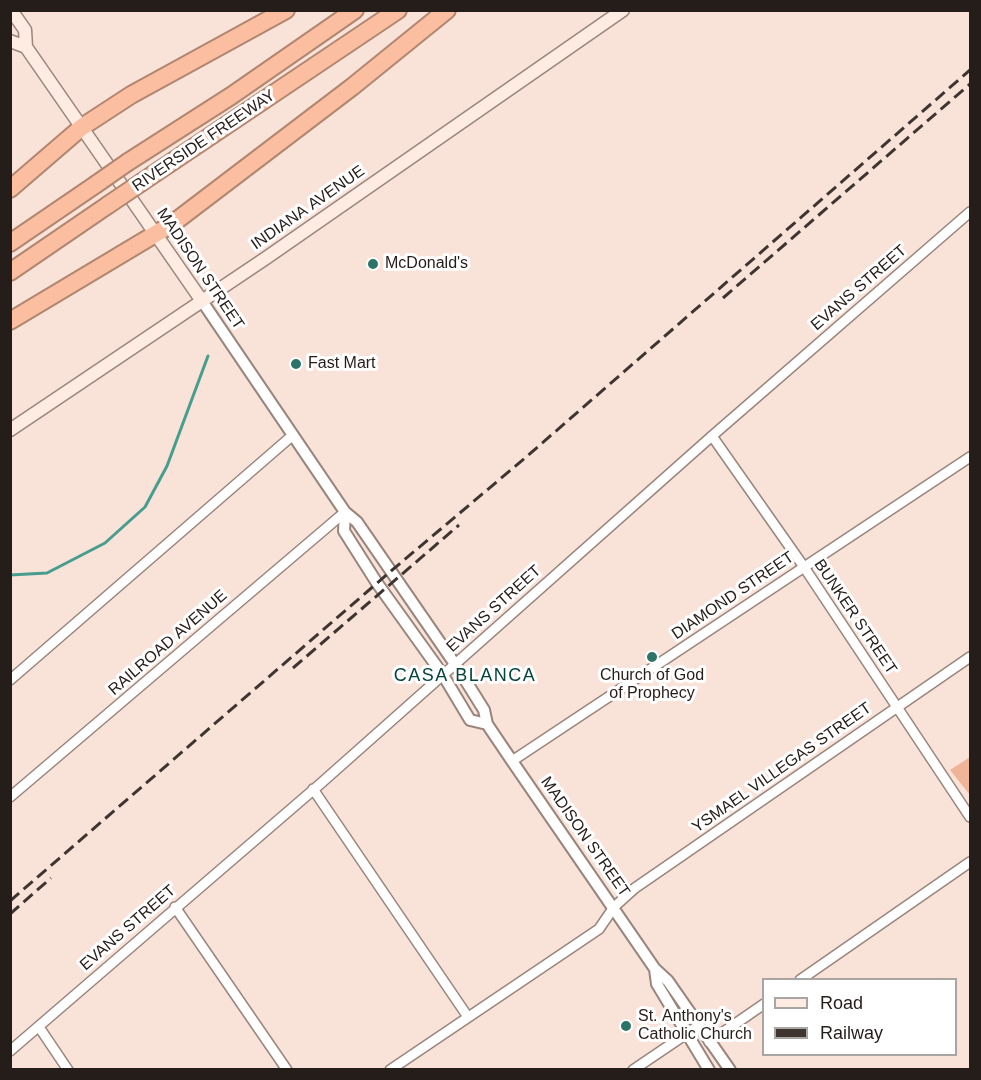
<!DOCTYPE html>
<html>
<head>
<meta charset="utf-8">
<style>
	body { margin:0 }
	#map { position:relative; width:981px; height:1080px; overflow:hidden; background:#f9e3d9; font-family:Arial,sans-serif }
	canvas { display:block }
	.frame { position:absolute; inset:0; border:12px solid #251d1a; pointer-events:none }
	.legend { position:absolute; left:762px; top:978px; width:195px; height:78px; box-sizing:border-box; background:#fff; border:2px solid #a8a5a3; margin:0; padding:8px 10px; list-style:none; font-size:18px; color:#251d1a }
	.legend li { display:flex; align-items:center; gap:12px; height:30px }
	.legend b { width:30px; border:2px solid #a8a5a3 }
</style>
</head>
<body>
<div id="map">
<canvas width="981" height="1080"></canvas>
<div class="frame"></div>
<ul class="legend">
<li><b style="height:8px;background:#feece2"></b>Road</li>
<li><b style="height:8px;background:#3e3531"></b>Railway</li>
</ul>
</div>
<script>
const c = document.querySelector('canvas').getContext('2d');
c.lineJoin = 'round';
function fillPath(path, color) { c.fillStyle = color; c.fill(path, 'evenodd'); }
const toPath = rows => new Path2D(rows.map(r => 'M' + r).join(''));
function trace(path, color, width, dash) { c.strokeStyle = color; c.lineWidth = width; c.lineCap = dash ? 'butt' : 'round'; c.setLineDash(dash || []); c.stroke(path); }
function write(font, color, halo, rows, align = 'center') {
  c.font = font + ' Arial,sans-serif'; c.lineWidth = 6; c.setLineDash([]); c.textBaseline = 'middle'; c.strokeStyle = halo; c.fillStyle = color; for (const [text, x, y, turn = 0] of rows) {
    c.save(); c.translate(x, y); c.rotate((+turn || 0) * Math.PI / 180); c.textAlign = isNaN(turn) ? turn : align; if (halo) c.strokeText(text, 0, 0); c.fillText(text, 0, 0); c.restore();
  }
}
fillPath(toPath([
	[970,757,970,795,950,770]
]), '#f0b498');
trace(toPath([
	[10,575,47,573,105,543,145,507,167,466,208,356]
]), '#479d8e', 3);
const minor = toPath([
	[712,436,804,567,970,817],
	[10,680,293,435],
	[512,761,970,457],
	[313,789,468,1017],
	[10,797,345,512],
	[175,907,287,1070],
	[800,980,970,862],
	[39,1027,68,1070],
	[709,1042,764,1004],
	[10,1051,319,785,712,436,970,212],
	[390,1070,599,929,614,907,635,888,970,657],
	[633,1070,698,1026]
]);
const tertiary = toPath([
	[202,301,345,512,357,522,459,670,484,710,487,724,512,761,655,969,668,981,730,1070],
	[345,512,344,531,377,583,443,675,470,720,487,724],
	[655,969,657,984,709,1070]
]);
const secondary = toPath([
	[11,10,25,30,26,47,202,301],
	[10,41,26,47],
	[10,430,266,258,623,10]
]);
const motorway = toPath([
	[128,162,231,96,355,10],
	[142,182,398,10],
	[10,189,82,127,131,95,286,10],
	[10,243,95,185],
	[10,272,108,205],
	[10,321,172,224,352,87,447,10]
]);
trace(minor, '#99857c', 12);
trace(tertiary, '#99857c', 14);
trace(secondary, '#99857c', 15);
trace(motorway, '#b18671', 20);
trace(minor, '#fff', 9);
trace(tertiary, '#fff', 10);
trace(secondary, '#feece2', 12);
trace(motorway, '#fcbea0', 16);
trace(toPath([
	[723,298,970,84],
	[293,668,459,525],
	[10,901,391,571,525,458,970,70],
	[10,914,51,878]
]), '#3e3531', 3, [12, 6]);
const motorwayBridge = toPath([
	[95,185,128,162],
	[108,205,142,182]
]);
trace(motorwayBridge, '#b18671', 20, []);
trace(motorwayBridge, '#fcbea0', 16);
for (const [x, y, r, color] of [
	[373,264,6,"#2e7367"],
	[296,364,6,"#2e7367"],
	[652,657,6,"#2e7367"],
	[626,1026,6,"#2e7367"]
]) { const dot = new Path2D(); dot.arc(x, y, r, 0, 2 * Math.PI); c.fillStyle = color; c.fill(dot); trace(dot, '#fff', 2); }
write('16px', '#251d1a', '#fff', [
	["RIVERSIDE FREEWAY",204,141,-34],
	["INDIANA AVENUE",308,208,-35],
	["MADISON STREET",200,269,56],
	["EVANS STREET",859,288,-41],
	["DIAMOND STREET",733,596,-34],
	["EVANS STREET",494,609,-42],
	["BUNKER STREET",855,617,56],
	["RAILROAD AVENUE",168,643,-41],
	["YSMAEL VILLEGAS STREET",782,768,-35],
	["MADISON STREET",585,837,55],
	["EVANS STREET",128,928,-41]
]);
write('16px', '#251d1a', '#fff', [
	["McDonald's",385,264],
	["Fast Mart",308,364],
	["Church of God",652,676,"center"],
	["of Prophecy",652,694,"center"],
	["St. Anthony's",638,1017],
	["Catholic Church",638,1035]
], 'left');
c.letterSpacing = '1.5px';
write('18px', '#06443b', '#fff', [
	["CASA BLANCA",465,676]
]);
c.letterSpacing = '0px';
</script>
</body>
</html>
